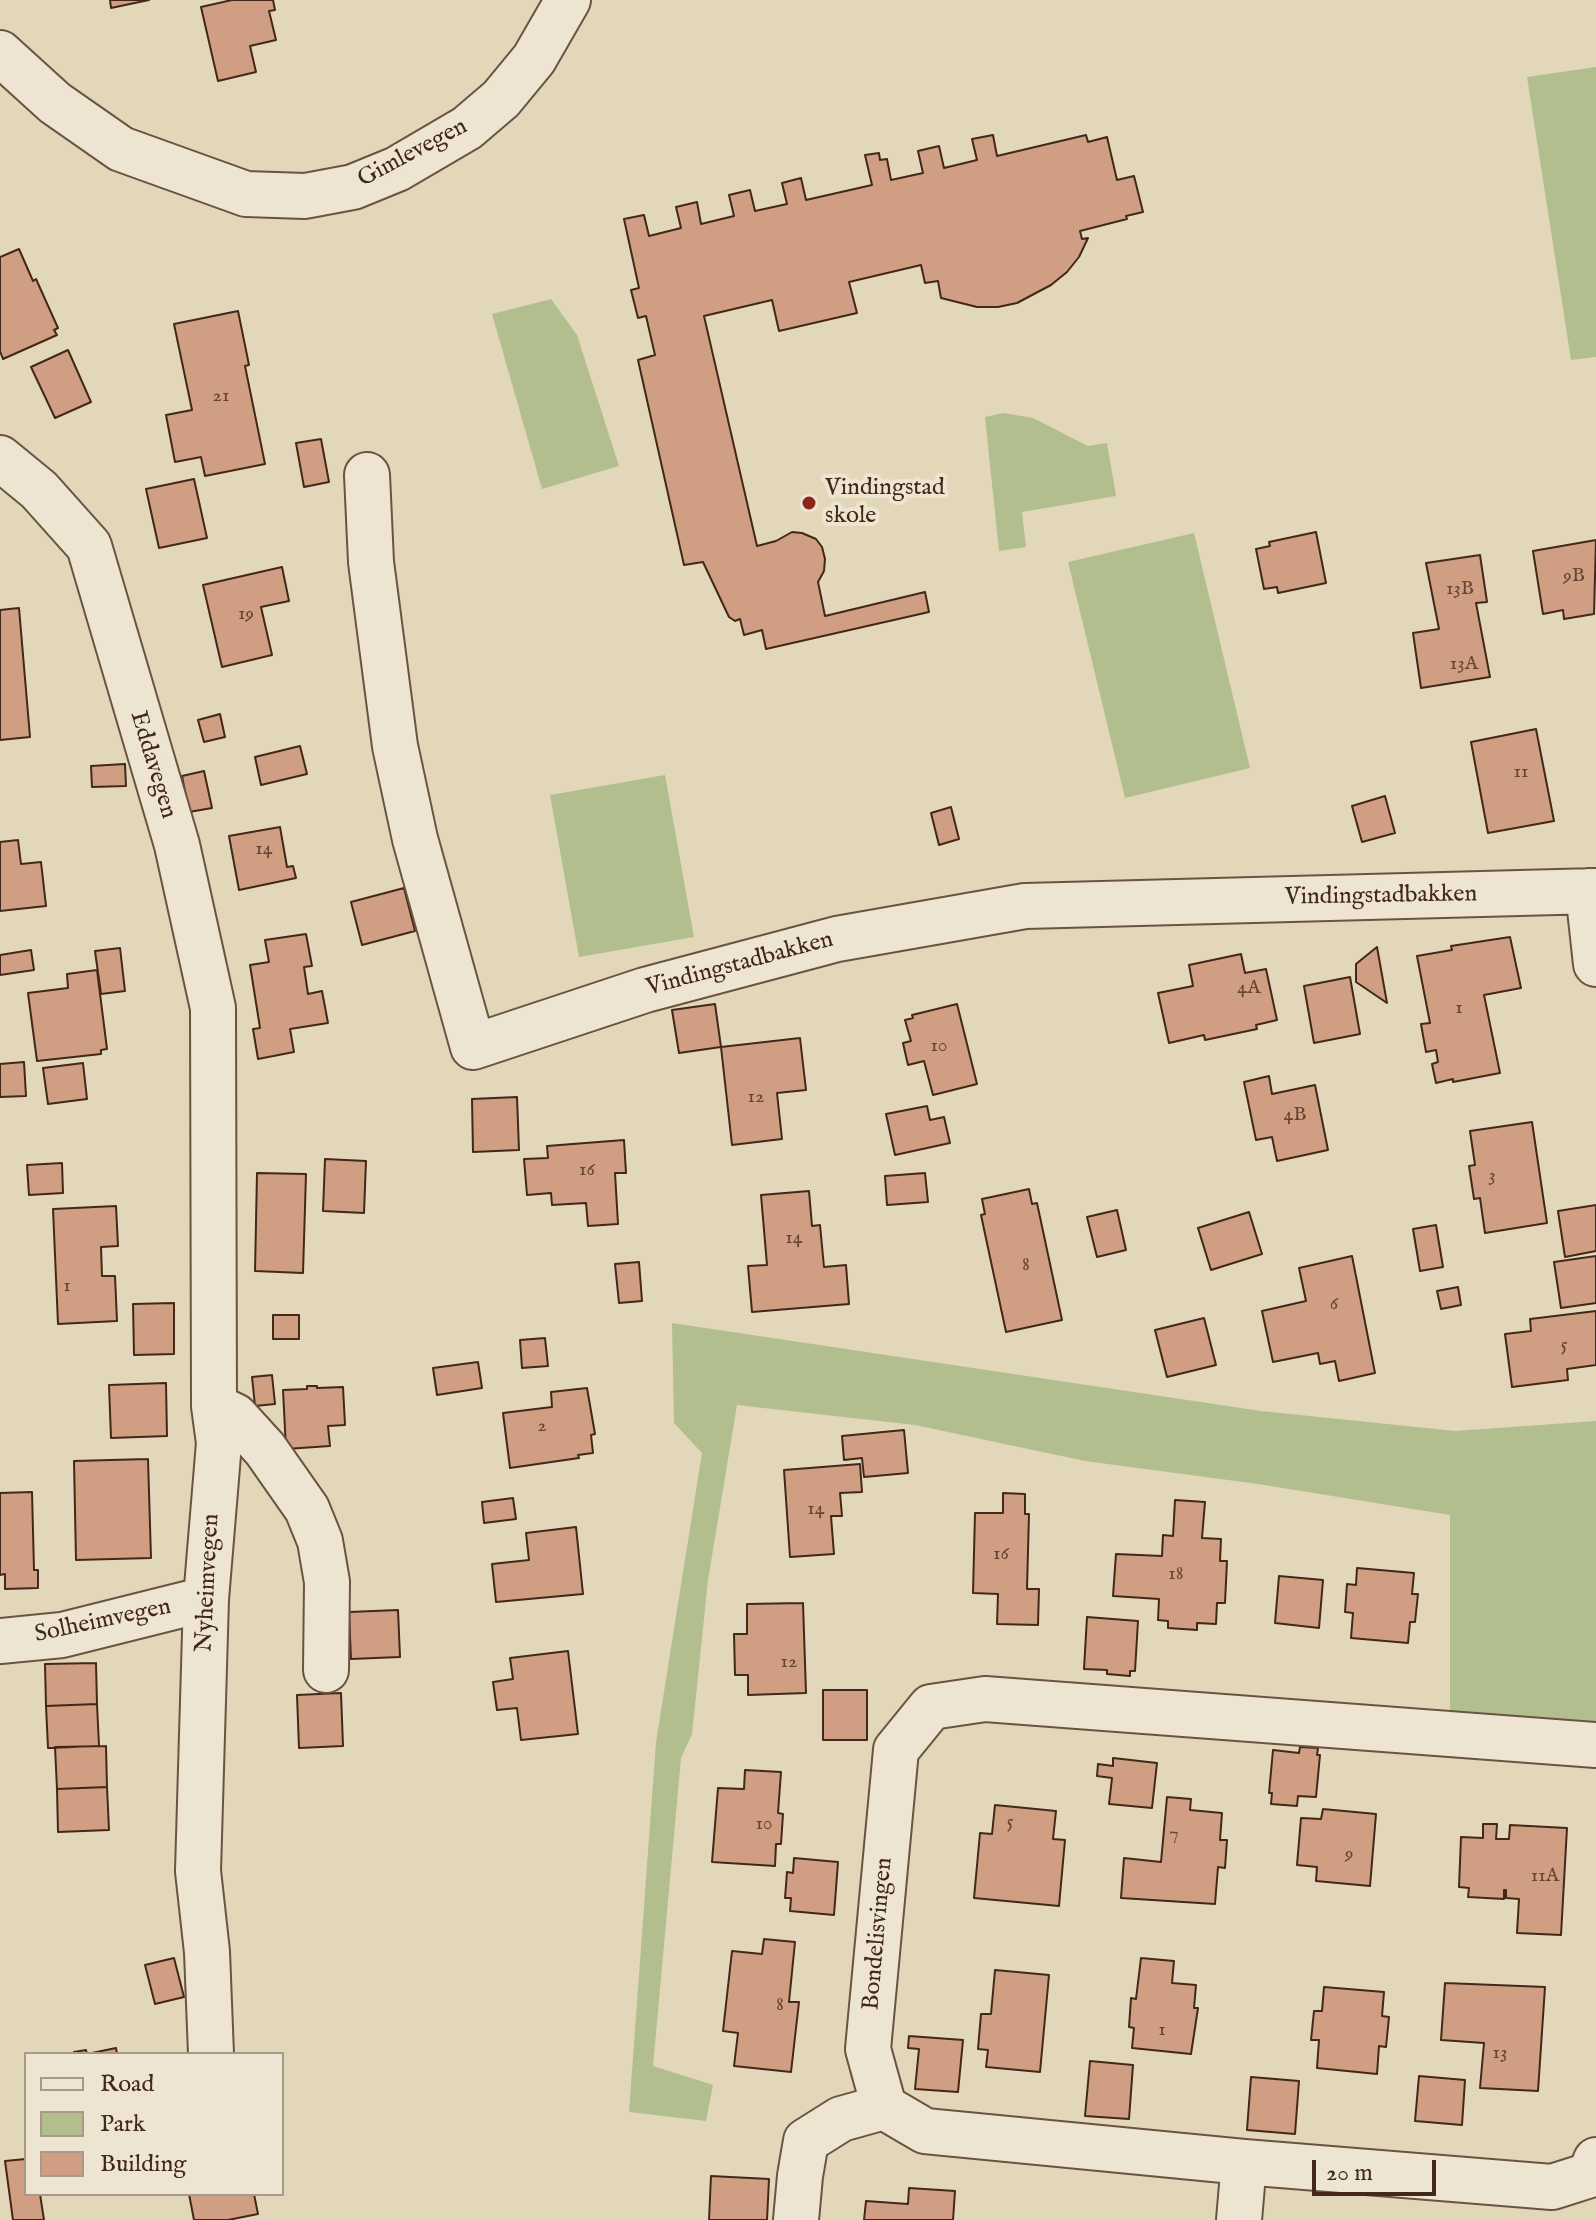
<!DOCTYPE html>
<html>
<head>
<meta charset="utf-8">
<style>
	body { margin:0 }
	#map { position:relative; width:1596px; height:2220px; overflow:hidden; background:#e3d7b9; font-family:"IM FELL English",serif }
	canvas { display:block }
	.legend { position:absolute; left:24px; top:2052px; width:260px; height:144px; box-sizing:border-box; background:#ede5d2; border:2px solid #a99988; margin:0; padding:10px 14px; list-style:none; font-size:24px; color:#432719 }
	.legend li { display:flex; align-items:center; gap:16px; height:40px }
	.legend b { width:40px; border:2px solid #a99988 }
	.scale { position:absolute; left:1312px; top:2160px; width:124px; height:36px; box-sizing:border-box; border:4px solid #432719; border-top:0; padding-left:10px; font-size:24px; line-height:28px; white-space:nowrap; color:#432719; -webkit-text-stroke:6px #ede5d2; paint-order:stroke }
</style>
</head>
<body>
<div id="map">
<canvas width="1596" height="2220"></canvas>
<ul class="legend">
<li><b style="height:10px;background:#ede5d2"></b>Road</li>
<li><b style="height:22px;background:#b3be8f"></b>Park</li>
<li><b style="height:22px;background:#d09f83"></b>Building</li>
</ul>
<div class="scale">20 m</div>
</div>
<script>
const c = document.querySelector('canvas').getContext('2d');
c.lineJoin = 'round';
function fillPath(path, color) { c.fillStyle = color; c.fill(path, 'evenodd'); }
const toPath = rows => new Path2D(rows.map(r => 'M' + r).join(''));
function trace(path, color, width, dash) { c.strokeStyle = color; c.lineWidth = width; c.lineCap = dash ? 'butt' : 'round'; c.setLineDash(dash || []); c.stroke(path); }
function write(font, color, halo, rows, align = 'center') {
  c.font = font + ' "IM FELL English",serif'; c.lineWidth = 8; c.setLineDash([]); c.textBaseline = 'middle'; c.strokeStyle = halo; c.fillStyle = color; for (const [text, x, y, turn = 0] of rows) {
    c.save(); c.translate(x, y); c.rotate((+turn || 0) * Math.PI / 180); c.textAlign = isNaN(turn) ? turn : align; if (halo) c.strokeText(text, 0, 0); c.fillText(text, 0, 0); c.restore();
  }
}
fillPath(toPath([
	[1596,67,1596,357,1571,360,1527,77],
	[551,299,577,335,619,466,542,489,492,314],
	[1003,413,1033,418,1088,446,1107,443,1116,496,1022,512,1026,547,999,551,985,417],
	[1194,533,1250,768,1125,798,1068,562],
	[665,775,694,937,579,957,550,795],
	[672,1323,1261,1411,1455,1431,1596,1421,1596,1727,1450,1713,1450,1515,1258,1484,1085,1461,915,1425,737,1405,708,1580,692,1734,681,1758,653,2066,713,2085,706,2121,629,2112,656,1742,702,1453,674,1423]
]), '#b3be8f');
const building = toPath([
	[110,0,149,0,111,8,110,0],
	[232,0,273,0,275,10,269,11,276,40,250,46,256,72,218,81,201,7,232,0],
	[993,135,997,156,1086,135,1088,142,1107,137,1117,180,1134,176,1143,212,1126,216,1127,219,1080,231,1082,239,1088,238,1079,257,1067,272,1051,285,1017,303,998,307,977,307,941,298,938,281,925,283,921,265,849,282,857,313,779,331,772,300,704,316,757,546,776,541,792,532,802,533,816,539,822,547,825,559,824,571,818,582,825,616,925,592,929,612,766,649,762,630,744,635,740,619,735,621,729,617,703,562,684,565,638,360,655,355,646,316,638,318,631,290,639,288,624,219,644,215,649,236,681,228,676,207,697,202,701,224,734,216,729,195,750,190,755,211,787,204,782,183,801,178,806,200,872,185,865,155,879,153,880,160,887,159,891,180,923,173,918,151,939,146,944,168,977,160,972,139,993,135],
	[19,249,33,281,36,279,58,328,54,330,57,335,3,359,0,351,0,257,19,249],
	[238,311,249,365,245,366,265,464,205,476,201,457,175,462,166,415,192,410,174,324,238,311],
	[68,350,91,402,55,418,31,367,68,350],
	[321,439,329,482,304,487,296,443,321,439],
	[194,479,207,538,159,548,146,489,194,479],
	[1316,532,1326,583,1278,593,1277,587,1264,589,1256,549,1270,546,1269,542,1316,532],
	[1596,540,1594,614,1564,619,1563,610,1543,614,1533,551,1596,540],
	[1480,555,1487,602,1476,603,1490,677,1421,688,1413,633,1439,629,1426,563,1480,555],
	[282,567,289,601,261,607,272,655,222,667,203,585,282,567],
	[19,608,30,737,0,740,0,610,19,608],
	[220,714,225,737,204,742,198,720,220,714],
	[1536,729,1554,821,1488,833,1471,742,1536,729],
	[300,746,307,774,261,785,255,757,300,746],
	[125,764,126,786,92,787,91,766,125,764],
	[204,771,212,808,189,812,182,776,204,771],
	[1385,796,1395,833,1362,842,1352,806,1385,796],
	[951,807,959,839,939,845,931,813,951,807],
	[280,827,287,867,293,866,296,878,239,890,229,836,280,827],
	[18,840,21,864,41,862,46,906,0,911,0,842,18,840],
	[404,888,415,931,362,945,351,902,404,888],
	[306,934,312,966,304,967,308,994,322,991,328,1023,290,1029,294,1052,258,1059,253,1029,260,1028,250,965,269,962,265,940,306,934],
	[1510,937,1521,988,1484,995,1500,1073,1453,1082,1453,1079,1436,1083,1432,1064,1438,1062,1436,1050,1426,1052,1421,1024,1430,1023,1417,956,1452,950,1451,946,1510,937],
	[1377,947,1387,1003,1356,982,1356,964,1377,947],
	[120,948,125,991,101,994,95,951,120,948],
	[31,950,34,970,0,975,0,955,31,950],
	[1241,954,1245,973,1266,969,1277,1020,1256,1025,1257,1029,1205,1040,1204,1035,1169,1043,1158,993,1193,986,1189,965,1241,954],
	[97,970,107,1049,101,1050,101,1054,37,1061,28,993,68,988,67,974,97,970],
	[1350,977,1360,1034,1314,1043,1304,986,1350,977],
	[715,1004,721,1047,679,1053,672,1010,715,1004],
	[957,1004,977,1084,933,1095,924,1061,908,1065,903,1043,911,1041,905,1020,913,1018,912,1015,957,1004],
	[800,1038,806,1090,777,1093,782,1139,732,1145,721,1047,800,1038],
	[24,1062,26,1096,0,1097,0,1064,24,1062],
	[83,1063,87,1099,48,1104,43,1068,83,1063],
	[1269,1076,1272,1094,1315,1085,1328,1150,1277,1161,1272,1137,1256,1140,1244,1082,1269,1076],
	[517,1097,519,1150,473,1152,472,1099,517,1097],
	[927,1106,930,1120,944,1117,950,1143,895,1155,886,1114,927,1106],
	[1532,1122,1547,1223,1485,1233,1480,1198,1474,1199,1469,1166,1475,1165,1470,1131,1532,1122],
	[624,1140,626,1173,615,1173,618,1224,588,1226,586,1203,552,1205,551,1193,527,1195,524,1159,548,1158,547,1146,624,1140],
	[325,1159,366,1161,364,1213,323,1211,325,1159],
	[62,1163,63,1193,29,1195,27,1165,62,1163],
	[257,1173,306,1174,303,1273,255,1271,257,1173],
	[925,1173,928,1202,887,1205,885,1176,925,1173],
	[1029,1189,1032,1204,1037,1203,1062,1320,1006,1332,981,1215,985,1214,982,1199,1029,1189],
	[809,1191,812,1226,820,1225,824,1267,846,1265,849,1304,752,1312,748,1266,767,1265,761,1195,809,1191],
	[1596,1205,1596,1251,1565,1257,1558,1211,1596,1205],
	[116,1206,118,1246,101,1247,102,1276,115,1276,117,1321,58,1324,53,1209,116,1206],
	[1117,1210,1126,1250,1097,1257,1087,1217,1117,1210],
	[1249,1212,1262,1254,1211,1270,1198,1228,1249,1212],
	[1436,1225,1443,1267,1420,1271,1413,1229,1436,1225],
	[1352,1256,1375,1373,1339,1381,1335,1361,1320,1364,1318,1353,1273,1362,1262,1311,1306,1301,1299,1268,1352,1256],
	[1596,1256,1596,1303,1561,1308,1554,1262,1596,1256],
	[639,1262,642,1301,619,1303,615,1264,639,1262],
	[1458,1287,1461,1305,1441,1309,1437,1291,1458,1287],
	[174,1303,174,1354,134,1355,133,1304,174,1303],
	[1596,1311,1596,1365,1567,1369,1568,1380,1512,1387,1505,1334,1531,1331,1530,1319,1596,1311],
	[273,1315,299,1315,299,1339,273,1339,273,1315],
	[1204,1318,1216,1365,1167,1377,1155,1330,1204,1318],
	[545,1338,548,1366,522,1368,520,1340,545,1338],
	[478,1362,482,1388,437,1395,433,1368,478,1362],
	[272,1375,275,1404,255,1406,252,1377,272,1375],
	[166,1383,167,1436,111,1438,109,1385,166,1383],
	[307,1386,317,1386,317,1388,343,1387,345,1425,328,1426,330,1446,286,1449,283,1390,307,1389,307,1386],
	[587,1388,595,1434,591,1435,593,1453,578,1455,579,1458,510,1468,503,1413,552,1407,551,1392,587,1388],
	[904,1430,908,1473,864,1477,862,1458,844,1460,842,1436,904,1430],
	[148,1459,151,1558,76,1560,74,1461,148,1459],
	[860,1464,862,1492,840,1493,842,1516,831,1516,834,1554,790,1557,784,1470,860,1464],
	[32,1492,34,1570,38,1570,38,1588,5,1589,5,1574,0,1575,0,1493,32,1492],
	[1003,1493,1025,1494,1025,1514,1029,1514,1027,1589,1039,1589,1038,1625,997,1624,998,1594,973,1593,975,1513,1003,1513,1003,1493],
	[513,1498,516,1519,484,1523,482,1502,513,1498],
	[1175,1500,1205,1502,1202,1538,1221,1539,1220,1561,1227,1561,1225,1603,1217,1603,1216,1624,1197,1623,1197,1630,1168,1628,1168,1621,1158,1620,1159,1599,1113,1596,1116,1554,1162,1556,1163,1535,1173,1536,1175,1500],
	[576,1527,583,1594,496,1602,492,1564,529,1560,526,1533,576,1527],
	[1357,1568,1414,1573,1412,1594,1418,1594,1415,1622,1410,1622,1408,1643,1351,1638,1353,1613,1345,1612,1347,1584,1356,1585,1357,1568],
	[1279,1576,1323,1580,1319,1628,1275,1623,1279,1576],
	[803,1603,806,1693,748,1695,748,1675,735,1675,734,1634,747,1634,747,1604,803,1603],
	[398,1610,400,1657,351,1659,349,1612,398,1610],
	[1087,1617,1138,1621,1135,1671,1130,1671,1130,1676,1107,1674,1107,1670,1084,1669,1087,1617],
	[568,1651,578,1734,521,1740,517,1708,497,1710,493,1682,513,1679,510,1658,568,1651],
	[96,1663,97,1704,46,1706,45,1664,96,1663],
	[823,1690,867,1690,867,1740,823,1740,823,1690],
	[341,1693,343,1746,299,1748,297,1695,341,1693],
	[97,1704,99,1746,48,1748,46,1706,97,1704],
	[106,1746,107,1787,57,1789,55,1747,106,1746],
	[1300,1747,1318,1748,1317,1755,1320,1755,1316,1797,1298,1796,1297,1806,1271,1804,1272,1793,1269,1793,1273,1750,1299,1753,1300,1747],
	[1113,1758,1157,1763,1152,1808,1109,1804,1112,1778,1097,1776,1098,1764,1113,1766,1113,1758],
	[745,1770,781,1772,778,1813,783,1814,781,1844,776,1844,775,1866,712,1862,718,1788,744,1789,745,1770],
	[107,1787,109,1830,58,1832,57,1789,107,1787],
	[1167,1797,1191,1799,1190,1810,1222,1813,1220,1840,1227,1840,1225,1868,1218,1867,1215,1904,1121,1898,1124,1858,1161,1862,1167,1797],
	[995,1805,1056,1811,1053,1839,1065,1840,1059,1906,974,1898,980,1833,992,1834,995,1805],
	[1323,1809,1376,1814,1370,1886,1316,1881,1317,1867,1297,1865,1301,1818,1321,1819,1323,1809],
	[1483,1824,1497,1824,1496,1839,1509,1839,1510,1825,1567,1828,1561,1935,1517,1933,1519,1899,1506,1898,1506,1890,1504,1890,1504,1899,1468,1897,1469,1888,1459,1887,1461,1837,1483,1838,1483,1824],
	[794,1858,838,1862,834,1915,790,1911,791,1898,785,1898,787,1872,793,1873,794,1858],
	[764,1939,795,1942,789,2002,799,2002,791,2072,734,2066,738,2033,723,2031,732,1951,762,1954,764,1939],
	[174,1958,184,1997,155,2004,145,1965,174,1958],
	[1141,1958,1174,1961,1172,1983,1196,1985,1194,2008,1198,2008,1191,2054,1132,2048,1134,2028,1129,2027,1131,1998,1136,1999,1141,1958],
	[995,1970,1049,1975,1040,2072,986,2067,988,2050,978,2049,981,2014,991,2014,995,1970],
	[1445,1983,1545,1987,1538,2091,1480,2088,1484,2043,1441,2040,1445,1983],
	[1324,1987,1384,1992,1382,2016,1389,2017,1386,2047,1379,2046,1377,2074,1317,2068,1319,2040,1311,2040,1314,2011,1322,2011,1324,1987],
	[909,2036,963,2040,958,2092,915,2089,919,2049,908,2048,909,2036],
	[116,2048,117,2054,75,2054,74,2052,86,2050,87,2054,116,2048],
	[1090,2061,1133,2065,1129,2119,1085,2116,1090,2061],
	[1419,2076,1465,2080,1462,2125,1415,2121,1419,2076],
	[1251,2077,1299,2081,1295,2134,1247,2130,1251,2077],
	[26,2159,26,2194,40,2194,44,2220,13,2220,5,2161,26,2159],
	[711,2176,769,2179,767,2220,709,2220,711,2176],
	[909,2188,955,2191,953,2220,864,2220,866,2201,908,2204,909,2188],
	[189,2194,254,2194,258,2214,228,2220,194,2220,189,2194]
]);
fillPath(building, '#d09f83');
trace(building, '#432719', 2);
const minor = toPath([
	[0,53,55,103,121,149,246,194,305,196,353,187,397,169,467,128,501,99,534,59,568,0],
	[0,458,39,490,89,546,177,845,213,1008,214,1406,219,1443,206,1599,198,1871,207,1952,211,2054],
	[367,475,371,562,395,746,415,839,473,1047,645,990,837,939,1025,906,1596,891],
	[1588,891,1596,964],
	[214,1406,235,1416,265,1449,307,1509,320,1541,327,1582,326,1670],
	[0,1641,62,1635,206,1599],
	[1596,1745,985,1699,931,1707,896,1750,868,2049,884,2107,925,2131,1244,2162,1552,2187,1590,2175,1596,2160],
	[796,2220,800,2176,806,2141,841,2119,884,2107],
	[1239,2220,1244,2162]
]);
trace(minor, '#6b5341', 48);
trace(minor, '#ede5d2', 44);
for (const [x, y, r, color] of [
	[809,503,8,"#8f2418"]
]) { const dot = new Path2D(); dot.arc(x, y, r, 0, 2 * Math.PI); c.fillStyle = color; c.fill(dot); trace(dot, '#ede5d2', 3); }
write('20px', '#664534', null, [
	["21",221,397],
	["9B",1574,577],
	["13B",1460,590],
	["19",246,615],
	["13A",1464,665],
	["11",1521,773],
	["14",264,850],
	["4A",1249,989],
	["1",1459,1009],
	["10",939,1047],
	["12",756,1098],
	["4B",1295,1116],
	["16",587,1171],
	["3",1492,1177],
	["14",794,1239],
	["8",1026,1266],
	["1",67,1287],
	["6",1334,1305],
	["5",1564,1346],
	["2",542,1427],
	["14",816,1510],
	["16",1001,1555],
	["18",1176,1575],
	["12",789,1663],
	["5",1010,1823],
	["10",764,1825],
	["7",1174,1835],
	["9",1349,1855],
	["11A",1545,1877],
	["8",780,2006],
	["1",1162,2031],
	["13",1500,2054]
]);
write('24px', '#432719', '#ede5d2', [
	["Gimlevegen",413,154,-28],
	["Eddavegen",152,765,73],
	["Vindingstadbakken",1381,897,-1],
	["Vindingstadbakken",740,965,-15],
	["Nyheimvegen",209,1583,-87],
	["Solheimvegen",103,1622,-12],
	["Bondelisvingen",879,1934,-85]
]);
write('24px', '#432719', '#ede5d2', [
	["Vindingstad",825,489],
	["skole",825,517]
], 'left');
</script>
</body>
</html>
